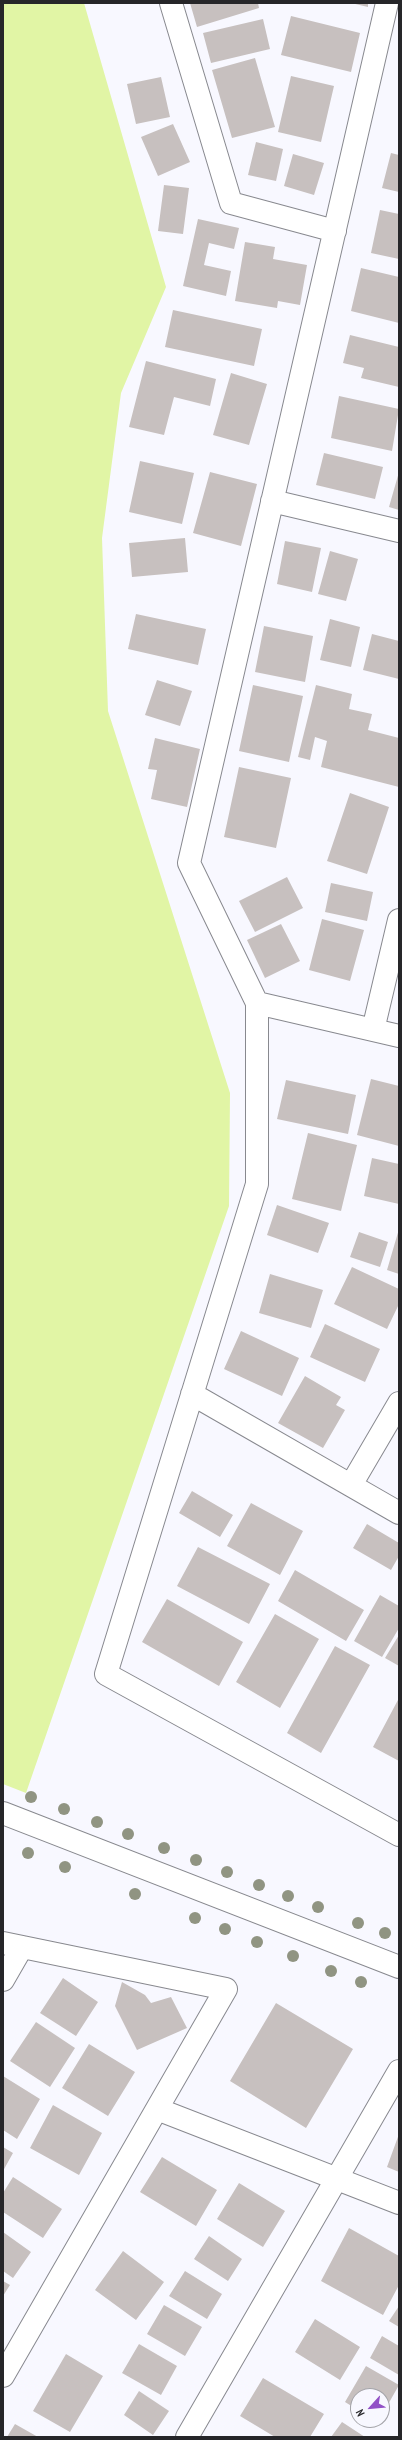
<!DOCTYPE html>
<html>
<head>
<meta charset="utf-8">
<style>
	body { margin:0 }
	#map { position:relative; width:402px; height:2440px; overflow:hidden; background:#f8f8ff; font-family:"PT Sans Narrow",sans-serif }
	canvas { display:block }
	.frame { position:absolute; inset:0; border:4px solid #262629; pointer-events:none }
	.north { position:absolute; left:350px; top:2388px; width:40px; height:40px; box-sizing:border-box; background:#f8f8ff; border:1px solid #a4a4a9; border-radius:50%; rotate:243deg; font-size:11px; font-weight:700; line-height:16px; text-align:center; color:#262629 }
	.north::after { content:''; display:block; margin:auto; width:14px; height:18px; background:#9251c6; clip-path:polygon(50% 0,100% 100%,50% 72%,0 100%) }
</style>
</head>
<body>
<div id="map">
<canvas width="402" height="2440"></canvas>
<div class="frame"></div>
<div class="north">N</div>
</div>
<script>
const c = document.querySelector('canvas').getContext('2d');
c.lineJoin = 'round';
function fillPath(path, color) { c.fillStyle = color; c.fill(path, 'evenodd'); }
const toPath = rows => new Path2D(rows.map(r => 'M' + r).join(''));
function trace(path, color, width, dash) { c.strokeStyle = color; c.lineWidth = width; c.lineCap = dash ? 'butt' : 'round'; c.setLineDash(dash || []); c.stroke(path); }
fillPath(toPath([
	[3,3,84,3,166,287,121,393,102,538,108,711,230,1093,229,1206,26,1793,3,1784]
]), '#e1f5a5');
fillPath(toPath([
	[190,3,258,3,259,8,197,27],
	[351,3,368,3,368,7],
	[291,16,360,33,351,72,281,55],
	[263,19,270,49,211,63,203,33],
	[255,58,275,127,232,138,212,70],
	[291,76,334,86,321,142,278,132],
	[161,77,170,117,136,124,127,84],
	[173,124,190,162,158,176,141,137],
	[256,142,283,149,276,181,248,175],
	[391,153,399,155,399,192,382,188],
	[293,154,324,163,314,195,284,186],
	[164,185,189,188,183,234,158,231],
	[380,210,399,214,399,259,371,253],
	[198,219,239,228,234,249,209,243,204,265,231,271,226,296,183,286],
	[245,242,275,247,273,259,307,265,300,305,278,301,277,308,235,301],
	[361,268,399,277,399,323,351,311],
	[173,310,262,329,254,366,165,347],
	[350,335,399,347,399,387,361,378,364,368,343,363],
	[146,361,216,379,210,406,174,397,164,435,129,427],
	[231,373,267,384,249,445,213,435],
	[339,396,399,409,392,451,331,438],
	[324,453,383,467,375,499,316,485],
	[140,461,194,473,182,524,129,512],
	[210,472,257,484,241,546,193,533],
	[399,472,399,510,389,507],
	[185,538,188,572,132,577,129,543],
	[285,541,321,548,312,592,277,584],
	[330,551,358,559,346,601,318,594],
	[136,614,206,629,198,665,128,649],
	[330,619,360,627,351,667,320,660],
	[264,626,313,636,305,682,255,672],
	[372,634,399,641,399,679,363,670],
	[157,680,192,691,180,726,145,715],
	[253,685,303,696,289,762,239,751],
	[316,685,352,694,349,709,372,714,368,730,399,738,399,787,321,767,327,741,315,737,310,760,298,757],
	[155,738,200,749,187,807,151,799,157,770,148,769],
	[239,767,291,778,276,848,224,837],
	[350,793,389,807,367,874,327,861],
	[287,877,303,908,255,932,239,901],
	[331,883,373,892,367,921,325,912],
	[322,919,364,930,350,981,309,970],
	[281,924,300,961,265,978,247,940],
	[371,1079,399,1086,399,1146,357,1135],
	[286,1080,356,1095,348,1134,277,1119],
	[308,1133,357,1145,341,1211,292,1199],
	[372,1158,399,1164,399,1204,364,1196],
	[277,1205,329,1223,318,1253,267,1235],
	[399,1229,399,1274,387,1270],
	[359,1232,388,1242,380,1267,350,1257],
	[352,1267,399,1289,399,1304,387,1329,334,1304],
	[270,1274,323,1290,311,1328,259,1313],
	[325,1324,380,1349,365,1382,310,1357],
	[241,1331,299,1358,282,1396,224,1369],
	[305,1376,341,1397,336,1405,345,1410,323,1448,278,1423],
	[192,1491,233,1515,220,1537,179,1513],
	[251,1503,303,1531,280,1575,227,1546],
	[367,1524,399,1543,399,1556,391,1570,353,1548],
	[198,1547,270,1584,249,1624,177,1586],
	[295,1570,364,1610,346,1641,278,1601],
	[380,1595,399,1606,399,1628,382,1657,354,1641],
	[167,1599,243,1642,219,1686,142,1642],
	[275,1614,319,1639,280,1708,236,1682],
	[399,1635,399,1666,385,1658],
	[335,1646,370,1665,321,1753,287,1733],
	[399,1698,399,1761,373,1747],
	[63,1978,98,2002,76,2036,40,2013],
	[122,1982,145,1995,151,2003,171,1997,187,2028,137,2050,115,2006],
	[276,2003,353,2049,306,2128,230,2081],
	[36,2022,75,2048,50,2087,10,2061],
	[89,2044,135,2072,108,2116,62,2088],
	[3,2076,40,2099,17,2139,3,2130],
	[53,2105,102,2133,79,2175,30,2148],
	[399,2134,399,2172,387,2167],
	[3,2147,13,2153,3,2171],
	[162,2157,217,2190,196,2226,140,2192],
	[13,2177,62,2209,43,2238,3,2212,3,2193],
	[239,2183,285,2211,263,2247,217,2219],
	[349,2228,399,2256,399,2285,383,2315,321,2281],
	[3,2232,31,2252,13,2278,3,2271],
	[209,2236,242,2259,228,2281,194,2259],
	[123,2251,164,2282,136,2320,95,2290],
	[185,2271,222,2294,207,2319,169,2296],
	[3,2281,10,2285,3,2296],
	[164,2305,202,2327,185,2356,147,2334],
	[399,2306,399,2327,389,2321],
	[315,2319,360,2347,340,2380,295,2352],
	[382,2336,399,2346,399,2375,370,2358],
	[139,2344,177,2366,161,2395,122,2373],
	[66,2354,103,2376,70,2432,33,2411],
	[366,2366,399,2385,382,2415,382,2396,358,2396,358,2410,345,2402],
	[263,2378,324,2414,310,2437,275,2437,240,2416],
	[139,2391,169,2411,153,2435,124,2415],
	[342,2422,365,2437,331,2437],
	[15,2424,38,2437,7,2437]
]), '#c7c0bf');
const minor = toPath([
	[171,3,231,203,335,231],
	[387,3,189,863,257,1003,257,1184,106,1674,399,1835],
	[272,501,399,531],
	[257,1003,399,1036],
	[373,1030,399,920],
	[192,1394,399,1513],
	[351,1485,399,1403],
	[3,1943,226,1989,3,2376],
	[3,1980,22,1947],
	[157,2109,399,2203]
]);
const tertiary = toPath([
	[3,1813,399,1967],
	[187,2437,399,2071]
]);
trace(minor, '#88898f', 24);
trace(tertiary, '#88898f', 24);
trace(minor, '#fff', 22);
trace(tertiary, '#fff', 22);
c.fillStyle = '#909482';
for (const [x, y] of [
	[31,1797],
	[64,1809],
	[97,1822],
	[128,1834],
	[164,1848],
	[28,1853],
	[196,1860],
	[65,1867],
	[227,1872],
	[259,1885],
	[135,1894],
	[288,1896],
	[318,1907],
	[195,1918],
	[358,1923],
	[225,1929],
	[385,1933],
	[257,1942],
	[293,1956],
	[331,1971],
	[361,1982]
]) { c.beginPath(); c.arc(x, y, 6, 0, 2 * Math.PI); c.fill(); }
</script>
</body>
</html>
